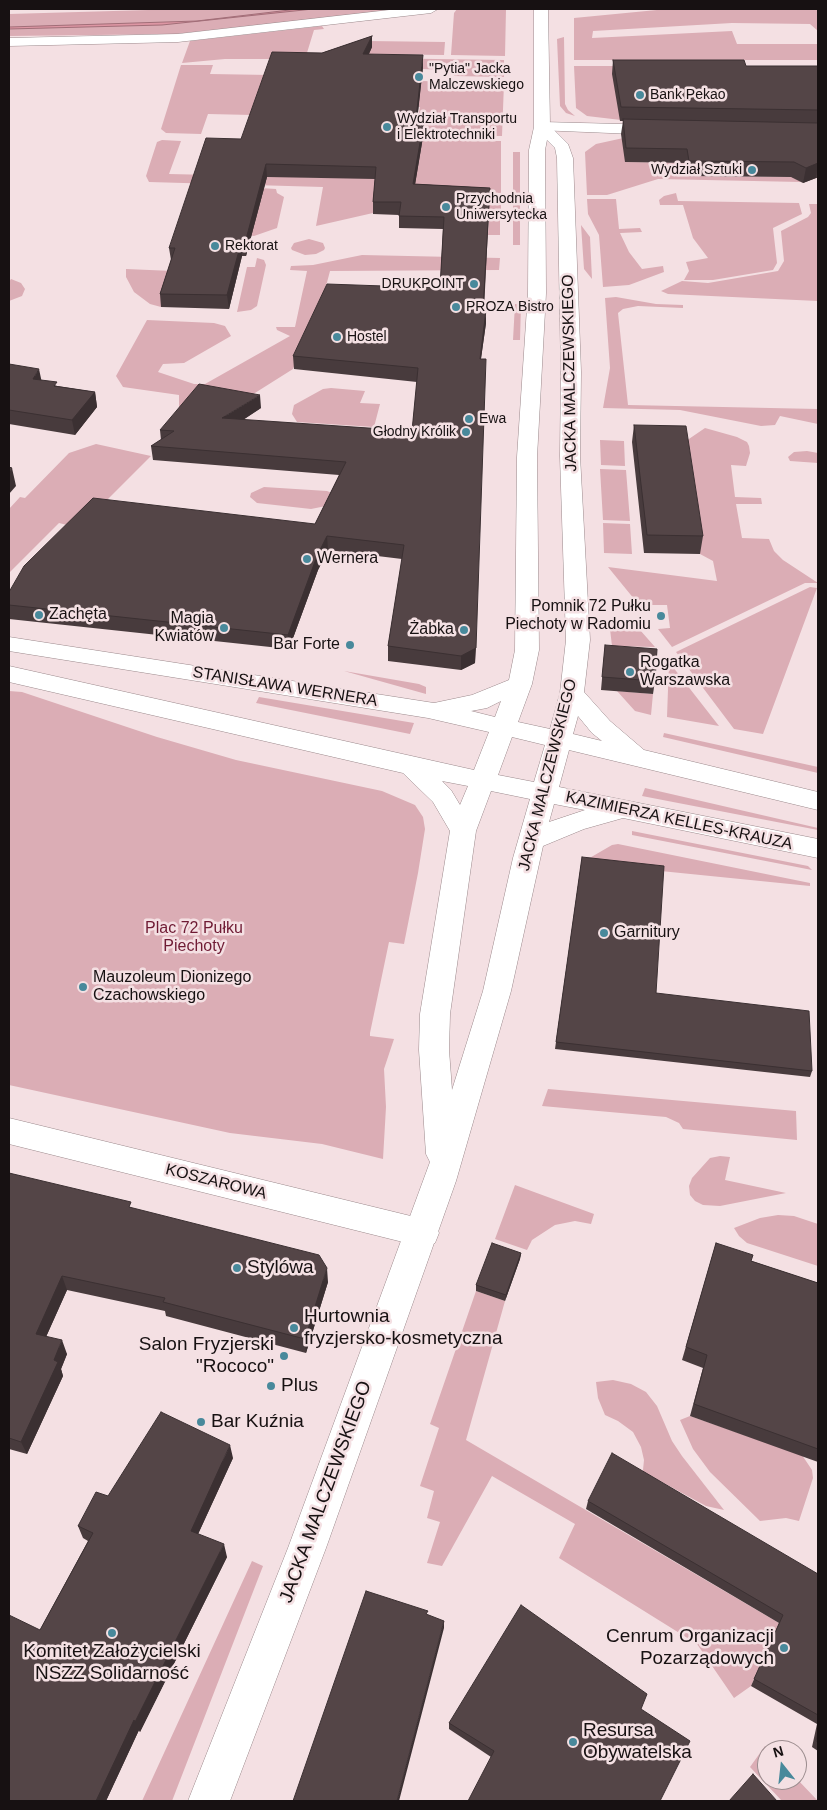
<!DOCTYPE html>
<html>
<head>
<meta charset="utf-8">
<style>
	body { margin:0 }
	#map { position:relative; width:827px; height:1810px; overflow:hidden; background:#f4e0e3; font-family:Helvetica,sans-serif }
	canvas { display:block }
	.frame { position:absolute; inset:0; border:10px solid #171112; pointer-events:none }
	.north { position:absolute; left:757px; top:1740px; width:50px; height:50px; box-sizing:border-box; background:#f4e0e3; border:1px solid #9c8d8f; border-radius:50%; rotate:344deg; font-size:14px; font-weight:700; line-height:20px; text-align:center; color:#171112 }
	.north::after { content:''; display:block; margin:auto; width:18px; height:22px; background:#48899b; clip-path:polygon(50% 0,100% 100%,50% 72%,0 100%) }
</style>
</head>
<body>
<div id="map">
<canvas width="827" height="1810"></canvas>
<div class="frame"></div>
<div class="north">N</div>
</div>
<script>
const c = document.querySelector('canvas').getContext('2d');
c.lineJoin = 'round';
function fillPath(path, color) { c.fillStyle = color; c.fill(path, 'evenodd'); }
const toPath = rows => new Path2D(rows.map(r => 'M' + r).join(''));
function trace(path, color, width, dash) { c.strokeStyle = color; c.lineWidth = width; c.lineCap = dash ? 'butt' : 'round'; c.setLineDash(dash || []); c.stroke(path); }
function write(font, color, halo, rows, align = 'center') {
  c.font = font + ' Helvetica,sans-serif'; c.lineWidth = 5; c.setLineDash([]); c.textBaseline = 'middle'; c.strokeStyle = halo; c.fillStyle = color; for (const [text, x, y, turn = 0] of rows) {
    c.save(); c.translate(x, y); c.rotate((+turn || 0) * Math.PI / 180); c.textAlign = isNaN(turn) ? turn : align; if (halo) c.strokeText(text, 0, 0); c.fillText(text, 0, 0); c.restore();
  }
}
fillPath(toPath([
	[183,9,403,9,176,34,9,36,9,14],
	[462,9,506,9,505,56,451,55,454,13,457,9],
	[667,9,818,9,818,31,810,24,732,23,593,31,592,38,732,31,737,44,818,44,818,60,574,60,574,18],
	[322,26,324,29,314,30,306,56,285,59,225,59,182,63,190,41],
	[564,37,565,104,568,110,575,116,566,113,560,106,557,39],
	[367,41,445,42,444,55,364,54],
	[367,58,504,60,504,77,454,76,454,70,422,69],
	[181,65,213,65,210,74,330,76,252,115,208,114,201,134,166,133,161,129],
	[574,66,695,66,621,120,587,116,576,108],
	[421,81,504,83,502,136,495,136,495,141,501,141,501,193,482,192,482,195,501,196,501,209,489,210,489,200,404,198,420,107,359,105],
	[628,137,625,162,685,163,687,176,796,177,801,182,658,179,607,195,587,195,585,152,596,144],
	[162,140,181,141,169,174,342,178,380,177,373,213,316,226,323,187,149,182,146,176,157,142],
	[513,152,520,152,520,245,513,245],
	[260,188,276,189,277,193,284,197,277,228,254,236,248,235],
	[676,193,678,201,799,203,802,214,773,228,777,263,773,270,713,280,684,280,689,271,686,262,708,258,693,238,683,205,660,205,659,200,664,196],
	[587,199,616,199,619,229,640,228,642,232,620,233,629,252,642,269,663,266,664,272,629,285,603,287,599,235,588,214],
	[809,204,818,204,818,301,668,294,661,291,682,281,708,283,778,271,784,261,781,231,808,217,811,213],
	[489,215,500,216,500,235,488,235],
	[581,225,590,237,592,279,584,269],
	[309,239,323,243,325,248,324,250,316,254,305,255,292,250,291,248,294,243],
	[362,255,500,258,499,270,330,271,325,290,293,369,220,415,187,415,179,407,179,395,123,387,116,376,147,320,214,323,225,326,231,336,184,363,163,364,158,372,194,384,205,384,290,336,277,330,276,327,295,327,307,271,290,270,291,266,313,265],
	[257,258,264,260,266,265,257,306,251,310,237,312,247,267,255,267],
	[126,269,173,271,161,307,150,304,134,292,126,277],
	[11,279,21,283,25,289,22,296,9,301,9,282],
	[616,297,656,304,683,305,683,308,638,306,623,309,618,313,628,405,818,409,818,424,780,416,775,425,761,426,680,410,603,408,610,368,605,298],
	[515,304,521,304,520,340,513,340],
	[331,388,365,391,360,403,380,404,374,427,297,422,292,414,294,405,323,389],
	[705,428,737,437,747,442,749,446,750,453,746,466,731,465,735,497,761,498,762,504,736,504,742,538,769,539,774,551,783,560,818,583,805,583,672,647,658,629,670,628,667,605,639,605,608,567,717,581,713,561,700,554,683,443],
	[600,440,624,441,625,466,601,465],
	[96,444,151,456,79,528,59,523,9,573,9,509,20,497,25,498,69,453],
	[807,451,818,453,818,463,790,461,788,457,794,452],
	[600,469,626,470,630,521,603,520],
	[264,487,327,491,332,493,326,506,311,509,257,503,250,497,251,493],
	[603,523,630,524,632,554,604,553],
	[810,587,817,588,763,734,734,729,676,652],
	[610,629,640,630,655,647,612,646],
	[669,662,719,726,667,717],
	[344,671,419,684,426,687,426,694],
	[9,691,22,692,157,737,236,760,382,791,415,805,423,817,425,829,418,873,404,944,389,942,370,1033,370,1036,394,1039,384,1069,386,1107,383,1159,322,1144,230,1133,9,1085],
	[617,691,653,694,651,715,635,711],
	[259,697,414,723,410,734,256,703],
	[664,733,818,767,818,773,663,737],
	[645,788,818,828,818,830,642,796],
	[632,831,808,866,812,870,632,835],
	[618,844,810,883,810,886,581,863,612,845],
	[548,1089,796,1111,797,1140,683,1129,679,1123,666,1117,542,1106],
	[720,1156,730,1157,725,1180,786,1193,720,1206,703,1205,695,1201,690,1195,689,1186,692,1178,710,1158],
	[515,1185,594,1214,591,1224,575,1221,555,1225,532,1240,527,1250,495,1239],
	[778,1215,794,1216,818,1224,818,1266,747,1243,739,1236,734,1228,760,1218],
	[476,1291,505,1301,466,1440,779,1623,751,1686,734,1698,697,1644,559,1558,575,1524,492,1476,442,1566,427,1563,440,1522,427,1518,434,1491,420,1486,439,1428,430,1424],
	[613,1380,631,1384,646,1392,657,1406,672,1441,682,1456,724,1510,706,1506,660,1481,642,1480,644,1460,641,1447,633,1432,618,1421,605,1415,598,1398,596,1382],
	[690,1416,802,1455,812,1470,813,1478,799,1521,786,1518,760,1521,710,1472,693,1449,680,1420],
	[252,1561,263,1566,172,1801,142,1801],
	[765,1746,769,1750,767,1750,767,1780,797,1779,818,1801,782,1801,750,1767]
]), '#dbadb5');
const water = toPath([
	[298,9,313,9,162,25,9,29,9,27,197,21,298,9]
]);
fillPath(water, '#dd96a3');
trace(water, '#a26e78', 1);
const minor = toPath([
	[398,9,438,9,431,13,178,42,9,46,9,38,178,34,398,9],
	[542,122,659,125,667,130,659,135,537,130,534,127,542,122],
	[9,1118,423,1219,435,1223,439,1233,435,1243,423,1247,9,1144,9,1118]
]);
const tertiary = toPath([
	[534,9,548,9,550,126,568,144,573,158,581,372,580,456,590,640,584,692,610,721,644,750,818,792,818,810,569,750,559,787,818,839,818,858,623,818,584,829,543,846,511,991,456,1181,326,1548,230,1801,188,1801,288,1548,430,1162,426,1154,419,1050,420,1014,450,831,433,802,403,773,9,682,9,666,474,770,489,732,428,718,9,651,9,637,434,703,472,695,509,680,515,650,517,457,528,293,529,150,534,127,534,9],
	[547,140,555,148,557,158,561,372,560,456,566,640,560,693,550,729,518,722,532,684,539,650,537,457,546,293,545,150,547,140],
	[501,701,495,717,471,711,487,708,501,701],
	[578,716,592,733,602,741,573,734,578,716],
	[512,737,545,745,534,782,498,775,512,737],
	[442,781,468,786,460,805,451,790,442,781],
	[491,791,530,799,513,858,483,991,452,1090,449,1050,450,1014,476,831,491,791],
	[554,804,585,810,549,822,554,804]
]);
trace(minor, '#9b898c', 1);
trace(tertiary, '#9b898c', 1);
fillPath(minor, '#fff');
fillPath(tertiary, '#fff');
fillPath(toPath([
	[372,36,372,47,369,54,423,67,417,119,424,119,424,131,415,184,490,188,484,310,486,323,481,359,475,663,461,670,388,661,388,646,402,559,328,550,318,570,289,649,9,619,9,592,315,524,339,475,153,460,151,446,161,440,160,430,261,408,243,420,412,431,417,382,294,369,293,356,440,288,443,229,399,228,399,215,373,214,373,202,375,179,267,177,246,256,242,256,229,309,161,307,160,294,171,260,169,248,241,139,322,53],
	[613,60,746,66,818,66,818,178,816,178,803,183,791,177,687,176,685,163,625,162,621,134,623,121,620,121,612,74],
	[9,364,41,380,57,386,95,392,97,407,75,435,9,424],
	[634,425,703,536,700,554,644,553,632,442],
	[605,645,655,681,653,694,601,690],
	[582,857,656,993,812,1071,810,1077,555,1049],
	[9,1173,132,1208,328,1282,306,1353,166,1316,165,1311,67,1290,46,1337,67,1354,61,1369,63,1376,27,1454,9,1449],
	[716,1243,751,1261,818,1283,818,1462,690,1416,703,1368,682,1360],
	[521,1253,520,1259,505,1301,476,1291,476,1285],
	[233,1458,198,1534,227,1557,140,1732,139,1730,106,1801,9,1801,40,1630,88,1541,83,1538,78,1526,108,1496],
	[588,1501,818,1574,818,1751,812,1747,817,1724,751,1686,779,1623,586,1509],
	[647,1694,491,1757,449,1729,449,1723]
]), '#483b3d');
fillPath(toPath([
	[372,36,372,47,363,66,363,54],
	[423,55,423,67,416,131,416,119],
	[424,119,424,131,413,197,413,184],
	[818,163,816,178,803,183,806,168],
	[266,164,267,177,246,256,245,243],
	[241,243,242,256,229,309,227,295],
	[486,310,486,323,479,372,480,359],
	[39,369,42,383,33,379],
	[95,392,97,407,75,435,72,420],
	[260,395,261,408,224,432,222,418],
	[12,468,16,486,9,494,9,472],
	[327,536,328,550,318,570,289,649,288,635,317,556],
	[476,648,475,663,461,670,461,656],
	[521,1253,520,1259,505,1301,506,1295],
	[327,1268,328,1282,306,1353,305,1339],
	[62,1276,67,1290,41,1348,36,1334],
	[62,1340,67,1354,61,1369,63,1376,27,1454,21,1442],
	[230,1445,233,1458,194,1543,191,1531],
	[224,1544,227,1557,140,1732,135,1722],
	[444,1621,444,1628,399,1801,397,1801],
	[134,1720,139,1730,106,1801,96,1801]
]), '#3b3032');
const building = toPath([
	[372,36,363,54,423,55,416,119,424,119,413,184,490,188,483,310,486,310,480,359,486,359,476,648,461,656,388,646,404,545,327,536,317,556,288,635,9,605,9,592,24,566,93,498,315,524,346,462,151,446,174,431,160,430,199,384,260,395,222,418,412,431,418,368,293,356,327,284,440,288,444,217,399,216,401,202,373,202,376,167,266,164,245,243,241,243,227,295,160,294,175,248,169,248,206,138,241,139,272,52,322,53,372,36],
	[613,60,744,60,746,66,818,66,818,110,621,107,613,60],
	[623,119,818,123,818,163,806,168,794,162,689,161,687,149,626,148,623,119],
	[9,364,39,369,33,379,57,382,54,386,95,392,72,420,9,410,9,364],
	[634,425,686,426,703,536,647,535,634,425],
	[9,467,12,468,9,472,9,467],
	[605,645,657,649,655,681,602,677,605,645],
	[582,857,664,866,656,993,809,1011,812,1071,556,1042,582,857],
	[9,1173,131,1202,129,1207,319,1255,327,1268,305,1339,163,1302,165,1298,62,1276,36,1334,62,1340,54,1360,58,1362,21,1442,9,1438,9,1173],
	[492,1243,521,1253,506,1295,476,1285,492,1243],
	[716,1243,753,1255,751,1261,818,1283,818,1449,694,1404,707,1355,686,1347,716,1243],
	[161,1412,230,1445,191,1531,224,1544,135,1722,134,1720,96,1801,9,1801,9,1615,40,1630,93,1533,78,1526,96,1492,108,1496,161,1412],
	[612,1453,818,1574,818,1715,754,1679,783,1615,588,1501,612,1453],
	[366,1591,428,1611,426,1614,444,1621,397,1801,293,1801,366,1591],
	[521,1605,647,1694,641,1709,690,1741,660,1801,468,1801,494,1751,449,1723,521,1605],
	[818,1732,818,1742,816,1741,818,1732],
	[753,1774,777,1801,729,1801,753,1774]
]);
fillPath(building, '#544547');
trace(building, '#3b3032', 1);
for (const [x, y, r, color] of [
	[419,77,5,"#48899b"],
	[640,95,5,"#48899b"],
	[387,127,5,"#48899b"],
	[752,170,5,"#48899b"],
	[446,207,5,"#48899b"],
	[215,246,5,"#48899b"],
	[474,284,5,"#48899b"],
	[456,307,5,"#48899b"],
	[337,337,5,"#48899b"],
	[469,419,5,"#48899b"],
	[466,432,5,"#48899b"],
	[307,559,5,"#48899b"],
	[39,615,5,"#48899b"],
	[661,616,5,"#48899b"],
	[224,628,5,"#48899b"],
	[464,630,5,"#48899b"],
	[350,645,5,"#48899b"],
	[630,672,5,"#48899b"],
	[604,933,5,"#48899b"],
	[83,987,5,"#48899b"],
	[237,1268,5,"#48899b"],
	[294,1328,5,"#48899b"],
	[284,1356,5,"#48899b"],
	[271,1386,5,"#48899b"],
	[201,1422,5,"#48899b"],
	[112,1633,5,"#48899b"],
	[784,1648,5,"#48899b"],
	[573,1742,5,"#48899b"]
]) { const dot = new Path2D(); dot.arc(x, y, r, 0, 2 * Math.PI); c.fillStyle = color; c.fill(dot); trace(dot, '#f4e0e3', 2); }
write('14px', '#171112', '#f4e0e3', [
	["\"Pytia\" Jacka",429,69],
	["Malczewskiego",429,85],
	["Bank Pekao",650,95],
	["Wydział Transportu",397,119],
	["i Elektrotechniki",397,135],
	["Wydział Sztuki",742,170,"right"],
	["Przychodnia",456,199],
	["Uniwersytecka",456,215],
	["Rektorat",225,246],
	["DRUKPOINT",464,284,"right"],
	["PROZA Bistro",466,307],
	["Hostel",347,337],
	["Ewa",479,419],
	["Głodny Królik",456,432,"right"]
], 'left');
write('16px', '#171112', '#f4e0e3', [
	["JACKA MALCZEWSKIEGO",570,373,-91],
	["STANISŁAWA WERNERA",285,687,9],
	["JACKA MALCZEWSKIEGO",548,775,-76],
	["KAZIMIERZA KELLES-KRAUZA",679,821,12],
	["KOSZAROWA",216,1182,14]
]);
write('16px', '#171112', '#f4e0e3', [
	["Wernera",317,559],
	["Pomnik 72 Pułku",651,607,"right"],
	["Piechoty w Radomiu",651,625,"right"],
	["Zachęta",49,615],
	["Magia",214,619,"right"],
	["Kwiatów",214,637,"right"],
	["Żabka",454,630,"right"],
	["Bar Forte",340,645,"right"],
	["Rogatka",640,663],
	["Warszawska",640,681],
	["Garnitury",614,933],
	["Mauzoleum Dionizego",93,978],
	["Czachowskiego",93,996]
], 'left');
write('16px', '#6f1b34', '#f4e0e3', [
	["Plac 72 Pułku",194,929],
	["Piechoty",194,947]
]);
write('19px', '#171112', '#f4e0e3', [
	["Stylówa",247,1268],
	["Hurtownia",304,1317],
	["fryzjersko-kosmetyczna",304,1339],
	["Salon Fryzjerski",274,1345,"right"],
	["\"Rococo\"",274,1367,"right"],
	["Plus",281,1386],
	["Bar Kuźnia",211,1422],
	["Cenrum Organizacji",774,1637,"right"],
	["Pozarządowych",774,1659,"right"],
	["Komitet Założycielski",112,1652,"center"],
	["NSZZ Solidarność",112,1674,"center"],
	["Resursa",583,1731],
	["Obywatelska",583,1753]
], 'left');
write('19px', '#171112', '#f4e0e3', [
	["JACKA MALCZEWSKIEGO",326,1492,-70]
]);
</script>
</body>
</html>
